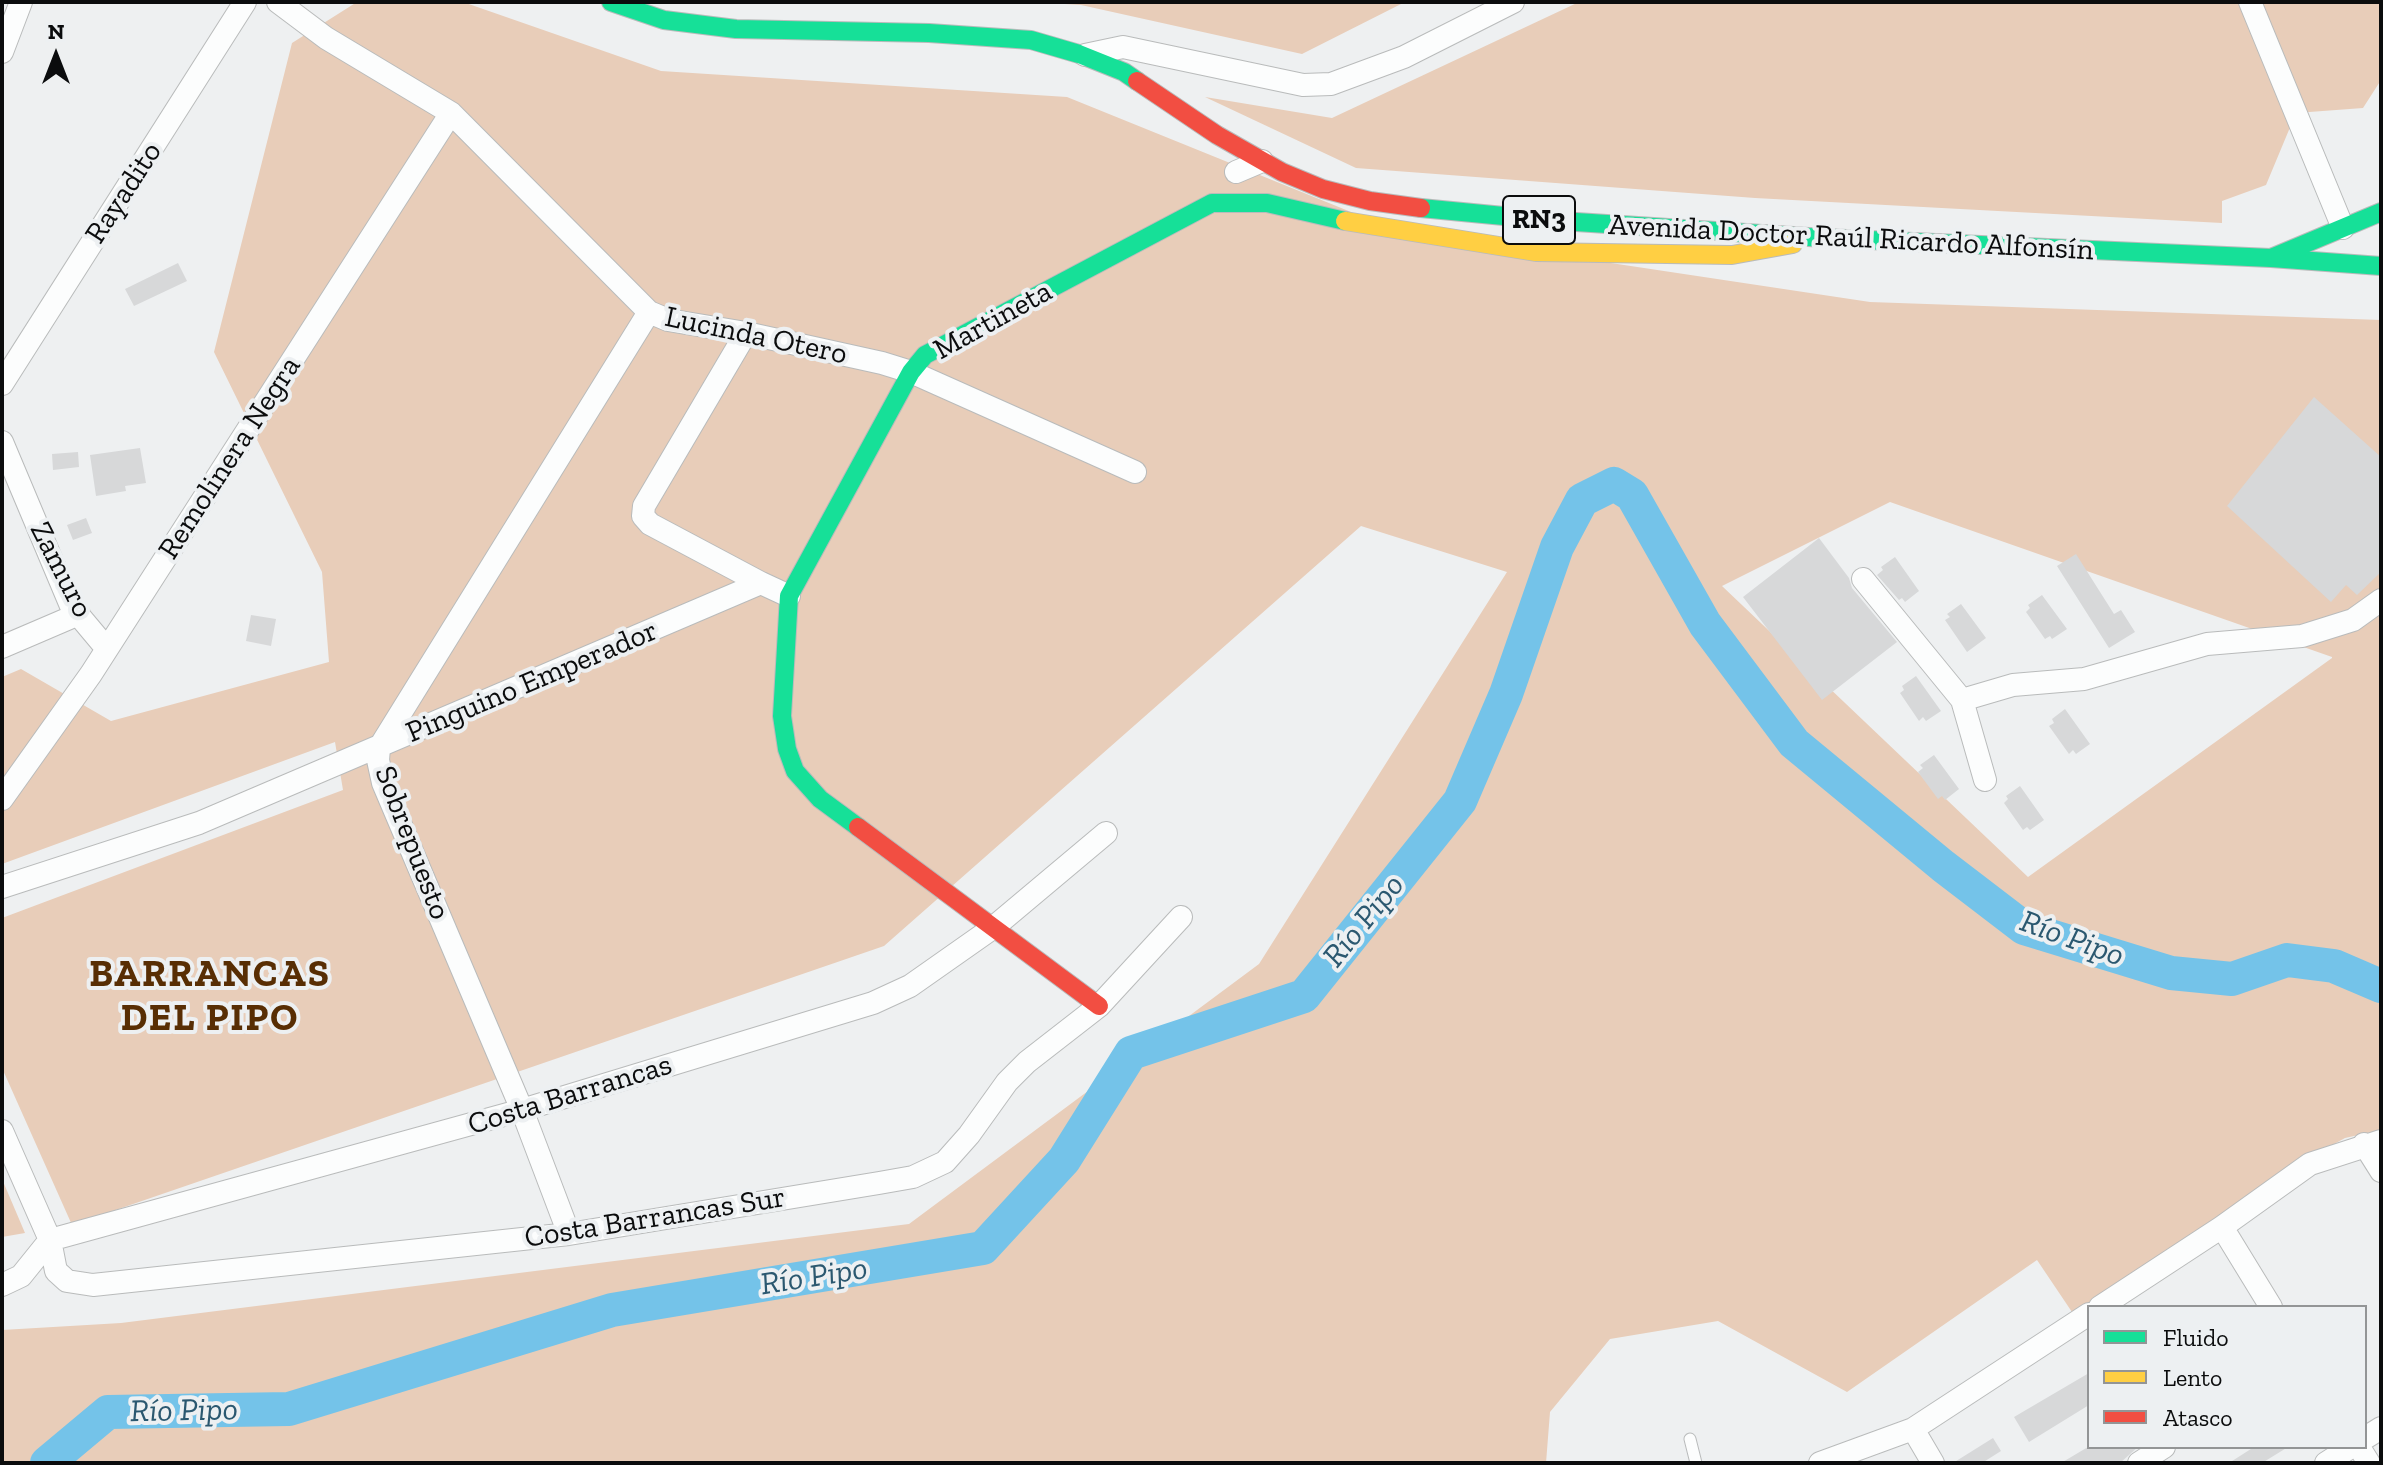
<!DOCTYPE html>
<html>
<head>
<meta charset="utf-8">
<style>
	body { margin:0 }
	#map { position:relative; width:2383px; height:1465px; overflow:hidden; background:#eef0f1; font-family:"Zilla Slab",serif }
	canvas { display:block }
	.frame { position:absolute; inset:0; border:4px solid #0b0c0d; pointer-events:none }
	.legend { position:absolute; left:2087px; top:1305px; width:280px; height:144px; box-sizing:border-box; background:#edf0f2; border:2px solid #939596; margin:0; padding:10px 14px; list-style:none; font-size:24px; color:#0b0c0d }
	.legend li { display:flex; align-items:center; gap:16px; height:40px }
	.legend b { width:40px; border:2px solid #939596 }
	.north { position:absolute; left:16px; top:16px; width:80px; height:80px; -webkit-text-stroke:6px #edf0f2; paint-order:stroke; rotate:0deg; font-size:22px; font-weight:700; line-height:32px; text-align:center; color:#0b0c0d }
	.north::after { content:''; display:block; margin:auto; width:28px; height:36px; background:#0b0c0d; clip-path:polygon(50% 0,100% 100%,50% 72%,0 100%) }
</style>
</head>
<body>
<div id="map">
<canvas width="2383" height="1465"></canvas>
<div class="frame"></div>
<ul class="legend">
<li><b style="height:10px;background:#16e098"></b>Fluido</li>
<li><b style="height:10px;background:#ffcf43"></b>Lento</li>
<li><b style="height:10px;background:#f24e42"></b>Atasco</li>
</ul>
<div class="north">N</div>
</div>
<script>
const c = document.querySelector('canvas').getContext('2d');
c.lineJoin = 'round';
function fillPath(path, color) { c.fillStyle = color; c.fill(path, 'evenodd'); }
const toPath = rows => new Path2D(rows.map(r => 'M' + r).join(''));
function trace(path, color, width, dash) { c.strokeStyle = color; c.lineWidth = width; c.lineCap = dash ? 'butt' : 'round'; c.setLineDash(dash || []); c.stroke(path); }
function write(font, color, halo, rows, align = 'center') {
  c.font = font + ' "Zilla Slab",serif'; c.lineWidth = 8; c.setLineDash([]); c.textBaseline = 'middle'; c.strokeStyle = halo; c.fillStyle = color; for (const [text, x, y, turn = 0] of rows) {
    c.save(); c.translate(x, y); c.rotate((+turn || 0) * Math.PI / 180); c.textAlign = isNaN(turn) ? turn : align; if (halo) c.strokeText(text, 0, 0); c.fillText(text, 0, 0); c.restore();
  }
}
fillPath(toPath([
	[357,2,463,2,661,71,1067,97,1398,231,1870,302,2381,320,2381,1130,2345,1138,2307,1159,2074,1315,2037,1260,1847,1392,1718,1321,1610,1339,1550,1412,1546,1463,2,1463,2,1330,121,1323,909,1224,1259,964,1507,572,1361,526,884,946,72,1225,2,1068,2,918,343,790,335,742,2,864,2,677,21,669,111,721,329,662,322,572,214,352,292,43],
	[1890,502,2332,657,2332,658,2028,877,1722,586],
	[1032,2,1405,2,1302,54,1081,5],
	[1579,2,2381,2,2381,80,2363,108,2296,113,2266,185,2222,201,2222,223,1755,198,1356,168,1205,97,1332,118],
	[2,1179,25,1233,2,1237]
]), '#e8cdb9');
trace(toPath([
	[47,1463,108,1412,289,1409,612,1310,983,1248,1064,1160,1131,1053,1304,996,1460,801,1506,694,1557,547,1582,500,1614,484,1632,495,1705,624,1794,743,1943,866,2024,928,2171,973,2232,979,2287,960,2334,966,2381,986]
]), '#74c3e9', 34);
fillPath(toPath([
	[178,263,187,281,134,306,125,289],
	[2314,397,2381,457,2381,572,2357,595,2346,585,2331,602,2227,506],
	[140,448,146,483,125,486,126,491,96,496,90,455],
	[78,452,79,467,53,470,52,454],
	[86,518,92,533,73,540,67,525],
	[1819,538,1849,578,1852,588,1897,642,1822,700,1743,597],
	[2076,554,2114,614,2121,610,2135,632,2109,648,2057,566],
	[1895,557,1919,591,1905,602,1902,598,1899,600,1877,575,1883,570,1881,567],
	[2042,595,2067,629,2052,639,2050,636,2045,639,2026,612,2030,608,2028,605],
	[1961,604,1986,638,1967,652,1945,620,1950,617,1947,614],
	[251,615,276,619,271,646,246,641],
	[1916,676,1941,711,1926,721,1923,717,1919,721,1900,693,1904,690,1902,686],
	[2065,709,2090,744,2076,754,2073,750,2069,754,2049,726,2054,723,2052,719],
	[1934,755,1959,789,1945,800,1942,796,1938,799,1918,772,1923,768,1920,765],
	[2020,786,2044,820,2030,830,2027,827,2023,830,2004,803,2008,799,2006,796],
	[2089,1373,2089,1405,2029,1442,2014,1417],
	[1993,1438,2001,1451,1982,1463,1953,1463],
	[2088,1447,2138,1447,2120,1463,2061,1463],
	[2254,1447,2288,1447,2262,1463,2229,1463]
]), '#d7d8d9');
const lane = toPath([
	[1690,1439,1696,1463]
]);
const street = toPath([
	[278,2,326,38,451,113,649,312,668,320,746,333,882,363,911,372,1135,472],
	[2250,2,2343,228],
	[2,52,21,2],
	[1085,55,1123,47,1303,85,1331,84,1404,57,1513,2],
	[1236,172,1262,161],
	[746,333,644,506,643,516,650,524,761,583],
	[2,384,245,2],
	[2,442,71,606,107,649],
	[1863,579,1962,700,2013,685,2084,679,2207,644,2302,636,2353,620,2381,600],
	[2,647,79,614],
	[1962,700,1985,780],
	[2,799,91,674,451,113],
	[2,887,199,823,761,583,789,596],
	[2,1131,50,1240,56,1271,67,1281,93,1285,569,1234,879,1183,913,1177,945,1162,969,1135,1007,1082,1027,1062,1099,1006,1181,917],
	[2364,1144,2381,1171],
	[2222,1227,2271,1307],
	[569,1234,522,1110,383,783,378,760,379,748,649,312],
	[2,1285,21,1276,50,1240,522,1110,873,1003,910,986,994,927,1106,833],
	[2100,1307,2222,1227,2310,1164,2381,1141],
	[1913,1429,1933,1463],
	[2365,1438,2381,1428],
	[2359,1447,2369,1463],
	[1820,1463,1913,1429,2089,1314],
	[2139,1463,2164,1447],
	[2326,1463,2351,1447]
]);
const fast = toPath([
	[611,2,664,20,736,29,929,33,1031,40,1079,54,1124,72,1137,81],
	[1421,208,1545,220,1824,238,2271,258,2381,266],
	[2271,258,2381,212],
	[858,827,820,799,795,771,787,749,782,716,789,596,911,372,925,355,1212,203,1267,203,1345,221]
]);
const slow = toPath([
	[1345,221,1536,252,1732,255,1793,244]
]);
const jam = toPath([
	[1137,81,1217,135,1282,172,1323,189,1370,201,1421,208],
	[858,827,1099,1006]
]);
trace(lane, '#b9bbbb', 13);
trace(street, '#b9bbbb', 24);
trace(fast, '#b9bbbb', 20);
trace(slow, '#b9bbbb', 20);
trace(jam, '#b9bbbb', 20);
trace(lane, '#fcfdfd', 11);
trace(street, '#fcfdfd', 22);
trace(fast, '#16e098', 18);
trace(slow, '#ffcf43', 18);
trace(jam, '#f24e42', 18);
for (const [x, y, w] of [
	[1539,220,72]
]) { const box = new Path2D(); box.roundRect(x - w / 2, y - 24, w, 48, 6); c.fillStyle = '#edf0f2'; c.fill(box); trace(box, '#0b0c0d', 2); }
write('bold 28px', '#0b0c0d', null, [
	["RN3",1539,220]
]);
write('30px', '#0b0c0d', '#edf0f2', [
	["Rayadito",124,193,-57],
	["Avenida Doctor Raúl Ricardo Alfonsín",1851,238,3],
	["Martineta",993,321,-29],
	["Lucinda Otero",756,336,12],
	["Remolinera Negra",230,458,-57],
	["Zamuro",61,570,63],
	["Pinguino Emperador",532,682,-23],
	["Sobrepuesto",412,843,69],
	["Costa Barrancas",570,1095,-17],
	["Costa Barrancas Sur",655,1218,-9]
]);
write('italic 32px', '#2b5870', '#edf0f2', [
	["Río Pipo",1364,921,-51],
	["Río Pipo",2072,939,20],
	["Río Pipo",814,1277,-9],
	["Río Pipo",184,1411,-1]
]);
c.letterSpacing = '2px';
write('bold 38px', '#582e04', '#edf0f2', [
	["BARRANCAS",210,975],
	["DEL PIPO",210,1019]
]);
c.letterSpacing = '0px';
</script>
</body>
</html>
